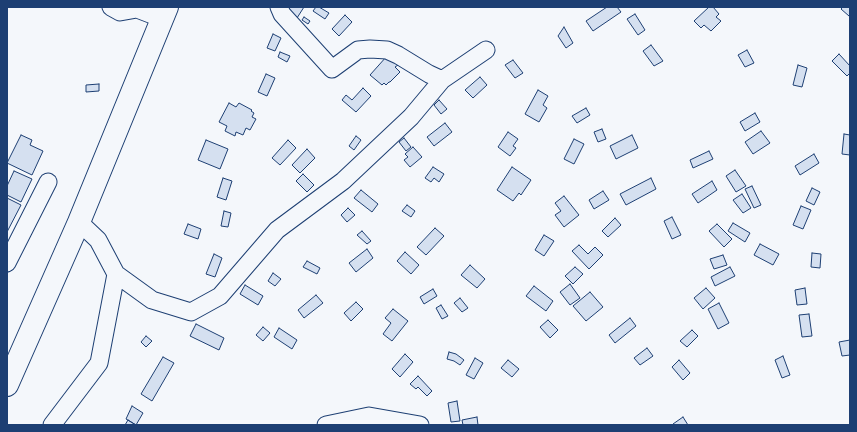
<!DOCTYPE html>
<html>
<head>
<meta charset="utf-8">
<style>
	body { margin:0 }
	#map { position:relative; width:857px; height:432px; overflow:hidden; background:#f4f7fb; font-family:Commissioner,sans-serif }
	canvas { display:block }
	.frame { position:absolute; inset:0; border:8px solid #1d3f73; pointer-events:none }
</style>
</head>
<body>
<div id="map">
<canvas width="857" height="432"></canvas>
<div class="frame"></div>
</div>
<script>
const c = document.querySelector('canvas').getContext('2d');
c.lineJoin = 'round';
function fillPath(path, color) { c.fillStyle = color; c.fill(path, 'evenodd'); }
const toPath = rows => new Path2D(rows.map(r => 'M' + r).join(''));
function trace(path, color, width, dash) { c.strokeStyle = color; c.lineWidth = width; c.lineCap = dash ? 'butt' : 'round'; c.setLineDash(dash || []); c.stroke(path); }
const building = toPath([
	[287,7,304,7,297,18,287,7],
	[316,7,319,7,329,13,325,19,313,11,316,7],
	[607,7,617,7,621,12,593,31,586,21,607,7],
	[709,7,713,7,719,14,716,17,721,21,711,31,704,25,701,28,694,21,709,7],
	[843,7,850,7,850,14,849,16,841,9,843,7],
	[635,14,645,30,638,35,627,19,635,14],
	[345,15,352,22,339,36,332,29,345,15],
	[304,17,310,21,308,24,302,20,304,17],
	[564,27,573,43,566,48,558,36,564,27],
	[273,34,281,38,275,51,267,48,273,34],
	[651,45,663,61,654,66,643,51,651,45],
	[747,50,754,63,745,67,738,55,747,50],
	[280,52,290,56,287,62,278,57,280,52],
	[839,54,850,66,850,73,847,76,832,61,839,54],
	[387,56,398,65,395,67,400,72,390,82,389,82,386,85,384,83,382,85,370,75,387,56],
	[513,60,523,73,515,78,505,65,513,60],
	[798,65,807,68,802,87,793,85,798,65],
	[266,74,275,78,267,96,258,92,266,74],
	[480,77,487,85,473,98,465,90,480,77],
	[99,84,99,91,86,92,86,85,99,84],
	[363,88,371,96,356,112,342,100,346,95,352,100,363,88],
	[538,90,548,96,543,105,547,108,539,122,525,114,538,90],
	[439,100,447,109,441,114,434,105,439,100],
	[229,103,236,107,239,103,252,110,251,111,254,113,252,117,256,119,250,130,246,128,243,135,236,132,235,136,225,131,227,126,219,122,229,103],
	[586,108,590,115,577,123,572,116,586,108],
	[755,113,760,122,745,131,740,122,755,113],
	[445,123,452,132,434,146,427,137,445,123],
	[602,129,606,139,598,142,594,132,602,129],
	[761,131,770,143,753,154,745,142,761,131],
	[508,132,518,139,513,146,516,148,510,156,498,147,508,132],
	[844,134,850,135,850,155,842,154,844,134],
	[21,135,32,140,30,145,43,151,32,175,7,163,21,135],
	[632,135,638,148,616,159,610,146,632,135],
	[356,136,361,140,354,150,349,146,356,136],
	[404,138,411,147,406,151,399,142,404,138],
	[574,139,584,144,574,164,564,159,574,139],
	[206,140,228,149,220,169,198,160,206,140],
	[288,140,296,148,280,165,272,158,288,140],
	[413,147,422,157,410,167,404,160,408,157,405,154,413,147],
	[307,149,315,158,300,173,292,165,307,149],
	[709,151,713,159,693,168,690,160,709,151],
	[814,154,819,163,800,175,795,166,814,154],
	[433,167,444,174,439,182,434,178,431,182,425,178,433,167],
	[512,167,531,180,521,195,519,193,513,201,497,190,512,167],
	[735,170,746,186,736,192,726,176,735,170],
	[14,171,32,179,21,202,7,195,7,186,14,171],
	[303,174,314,185,307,192,296,181,303,174],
	[223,178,232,181,226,200,217,197,223,178],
	[651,178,656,189,626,205,620,194,651,178],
	[712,181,717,190,698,203,692,194,712,181],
	[752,186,761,205,754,208,745,189,752,186],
	[812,188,820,192,814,205,806,201,812,188],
	[361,190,378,204,372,212,354,198,361,190],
	[603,191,609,200,594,209,589,200,603,191],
	[742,194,751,208,743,213,733,200,742,194],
	[564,196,579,215,564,227,555,215,561,211,555,203,564,196],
	[7,198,21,205,7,232,7,198],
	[407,205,415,211,411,217,402,211,407,205],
	[801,206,811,210,803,229,793,225,801,206],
	[348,208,355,215,347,222,341,215,348,208],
	[224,211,231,213,228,227,221,226,224,211],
	[672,217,681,235,672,239,664,221,672,217],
	[615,218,621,225,608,237,602,231,615,218],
	[733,223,750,233,745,242,728,231,733,223],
	[188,224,201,229,198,239,184,234,188,224],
	[717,224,732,239,724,247,709,231,717,224],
	[435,228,444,236,426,255,417,247,435,228],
	[362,231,371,241,367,244,357,235,362,231],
	[544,235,554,241,544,256,535,250,544,235],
	[760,244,779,254,773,265,754,255,760,244],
	[579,245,588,254,595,247,603,255,589,269,572,251,579,245],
	[367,249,373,258,356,272,349,263,367,249],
	[405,252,419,265,411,274,397,261,405,252],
	[812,253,821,254,820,268,811,267,812,253],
	[214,254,222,258,215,277,206,274,214,254],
	[723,255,727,265,714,269,710,259,723,255],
	[307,261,320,268,317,274,303,267,307,261],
	[470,265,485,279,477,288,461,275,470,265],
	[575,267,583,274,573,284,565,276,575,267],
	[730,267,735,276,715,286,711,277,730,267],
	[273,273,281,279,275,286,268,281,273,273],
	[570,284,580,298,570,305,560,292,570,284],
	[245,285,263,296,258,305,240,294,245,285],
	[534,286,553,301,546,311,526,296,534,286],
	[706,288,715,298,703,309,694,298,706,288],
	[805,288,807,304,797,305,795,290,805,288],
	[433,289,437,296,424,304,420,297,433,289],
	[590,292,603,307,586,321,573,306,590,292],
	[316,295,323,303,304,318,298,310,316,295],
	[460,298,468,308,462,312,454,303,460,298],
	[356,302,363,309,351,321,344,313,356,302],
	[719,303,729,323,718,329,708,309,719,303],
	[441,305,448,316,442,319,436,308,441,305],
	[393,309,408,321,392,341,383,334,391,323,385,318,393,309],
	[809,314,812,336,802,337,799,315,809,314],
	[630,318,636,326,615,343,609,335,630,318],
	[548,320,558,330,550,338,540,327,548,320],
	[196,324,224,338,219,350,190,336,196,324],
	[263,327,270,333,263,341,256,335,263,327],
	[279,328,297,340,292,349,274,337,279,328],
	[692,330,698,336,687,347,680,341,692,330],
	[146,336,152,341,146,347,141,342,146,336],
	[850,340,850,355,842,356,839,342,850,340],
	[647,348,653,356,640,365,634,358,647,348],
	[449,352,456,354,464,360,460,365,454,361,447,359,449,352],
	[405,354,413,362,400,377,392,369,405,354],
	[783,356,790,375,782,378,775,360,783,356],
	[163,357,174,363,152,401,141,394,163,357],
	[475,358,483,363,474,379,466,375,475,358],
	[508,360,519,369,512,377,501,368,508,360],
	[679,360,690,373,683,380,672,367,679,360],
	[418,376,432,391,427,396,418,387,416,389,410,384,418,376],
	[457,401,460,421,451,422,448,403,457,401],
	[132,406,143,413,136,425,126,419,132,406],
	[477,417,478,425,463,425,462,420,477,417],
	[683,417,688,425,673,425,673,424,683,417],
	[128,420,136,425,125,425,128,420]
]);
fillPath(building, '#d5e0f0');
trace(building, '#1d3f73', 1);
const minor = toPath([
	[111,7,120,12,137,9,163,19],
	[279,7,282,14,332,69,358,50,370,49,387,50,398,55,429,74,442,80],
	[7,263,48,182],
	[116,274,152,300,191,312,220,296,277,230,343,181,411,117,442,80,486,50],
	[52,425,99,363,116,274,98,240,79,222],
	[326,425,369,416,420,425]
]);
const major = toPath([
	[7,385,79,222,167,7]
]);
trace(minor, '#1d3f73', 19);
trace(major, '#1d3f73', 24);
trace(minor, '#f4f7fb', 17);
trace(major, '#f4f7fb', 22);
</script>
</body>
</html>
